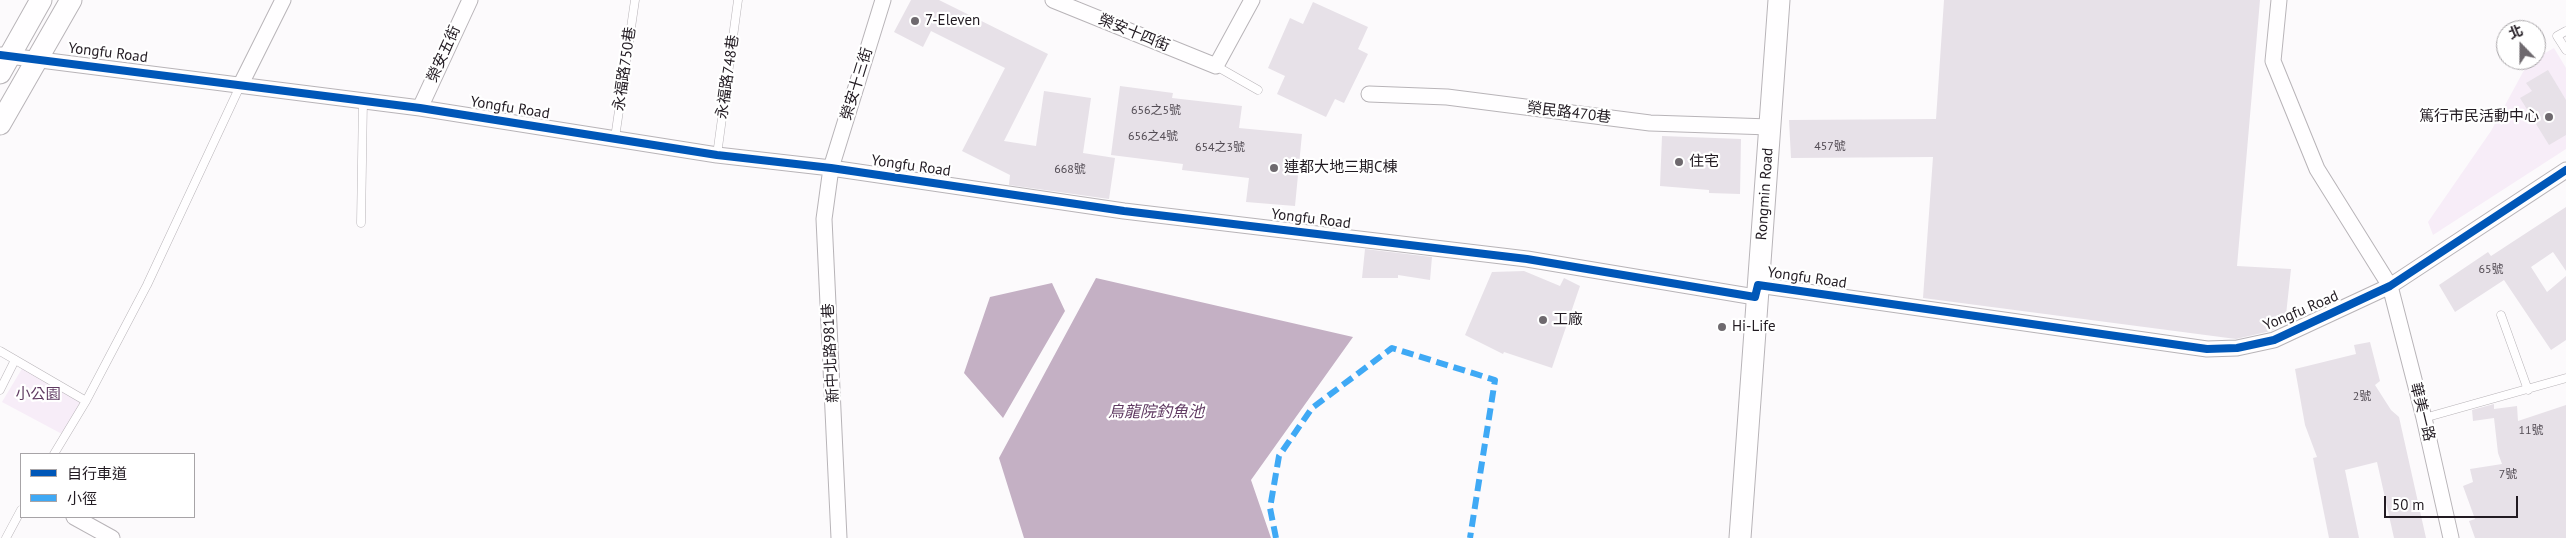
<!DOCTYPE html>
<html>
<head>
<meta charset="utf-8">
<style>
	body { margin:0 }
	#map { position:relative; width:2566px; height:538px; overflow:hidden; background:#fcfafc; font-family:"PT Sans","Noto Sans TC",sans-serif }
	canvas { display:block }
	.legend { position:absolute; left:20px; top:453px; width:175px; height:65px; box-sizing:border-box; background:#fff; border:1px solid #a7a4a7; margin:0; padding:6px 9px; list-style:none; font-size:15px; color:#221b22 }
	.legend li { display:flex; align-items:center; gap:10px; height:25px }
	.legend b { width:25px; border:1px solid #a7a4a7 }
	.north { position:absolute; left:2496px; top:20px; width:50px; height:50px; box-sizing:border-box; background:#fff; border:1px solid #a7a4a7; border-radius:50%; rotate:338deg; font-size:14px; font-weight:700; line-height:20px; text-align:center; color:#221b22 }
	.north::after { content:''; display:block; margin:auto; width:18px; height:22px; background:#6e696e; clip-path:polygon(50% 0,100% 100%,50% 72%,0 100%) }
	.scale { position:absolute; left:2384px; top:496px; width:134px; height:22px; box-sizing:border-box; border:2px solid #221b22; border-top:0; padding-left:6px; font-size:15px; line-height:18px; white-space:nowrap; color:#221b22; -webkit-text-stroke:4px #fff; paint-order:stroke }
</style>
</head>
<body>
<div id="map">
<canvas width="2566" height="538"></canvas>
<ul class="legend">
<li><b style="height:6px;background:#0057b8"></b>自行車道</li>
<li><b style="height:6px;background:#3fa9f5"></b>小徑</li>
</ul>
<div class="north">北</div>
<div class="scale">50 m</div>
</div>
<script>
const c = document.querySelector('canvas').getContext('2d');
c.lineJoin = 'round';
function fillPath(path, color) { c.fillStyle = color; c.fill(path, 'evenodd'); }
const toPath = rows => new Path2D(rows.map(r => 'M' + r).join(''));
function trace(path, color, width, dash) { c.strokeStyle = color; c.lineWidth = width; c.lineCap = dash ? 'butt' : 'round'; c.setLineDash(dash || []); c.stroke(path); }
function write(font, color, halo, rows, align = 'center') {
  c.font = font + ' "PT Sans","Noto Sans TC",sans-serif'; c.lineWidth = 4.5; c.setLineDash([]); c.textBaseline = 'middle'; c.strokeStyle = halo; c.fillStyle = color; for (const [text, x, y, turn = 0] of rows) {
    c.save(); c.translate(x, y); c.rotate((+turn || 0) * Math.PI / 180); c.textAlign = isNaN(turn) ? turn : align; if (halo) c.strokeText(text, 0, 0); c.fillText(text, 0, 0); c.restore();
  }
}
fillPath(toPath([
	[2554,48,2566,68,2566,149,2433,235,2428,222,2491,131,2529,61,2536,60,2536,58],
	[26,362,84,396,62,434,2,402]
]), '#f7edf8');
fillPath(toPath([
	[1096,278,1353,337,1251,480,1271,538,1024,538,999,458],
	[1052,283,1065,311,1003,418,964,373,990,297]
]), '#c4b0c4');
fillPath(toPath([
	[911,0,939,0,1048,54,1004,141,1036,146,1044,91,1091,98,1083,153,1115,158,1109,199,1009,185,1010,175,962,151,1005,68,931,31,923,47,894,32],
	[1944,0,2260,0,2237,266,2291,269,2285,324,2271,331,2236,339,1923,298,1933,157,1791,158,1789,120,1936,119],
	[1313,2,1368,27,1358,49,1368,54,1344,103,1335,99,1326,117,1277,94,1285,76,1268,68,1290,18,1303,24],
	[2548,70,2566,100,2566,135,2549,145,2520,98,2532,91,2526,83],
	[1120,86,1173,93,1172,98,1242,106,1239,128,1302,134,1295,206,1246,202,1249,178,1182,170,1183,164,1111,155],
	[1662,136,1741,139,1740,194,1709,193,1709,190,1660,186],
	[2566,207,2566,271,2553,252,2531,267,2547,292,2566,276,2566,340,2551,350,2504,280,2455,312,2439,285,2488,252,2491,256],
	[1365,249,1432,257,1430,280,1398,275,1398,278,1362,278],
	[1524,271,1560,286,1564,278,1580,286,1552,368,1504,352,1503,354,1465,335,1492,272],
	[2370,342,2380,381,2375,385,2391,410,2399,417,2426,538,2394,538,2377,462,2345,470,2359,538,2329,538,2313,458,2317,457,2305,425,2295,369,2356,354,2354,345],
	[2494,404,2494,409,2517,406,2518,421,2566,405,2566,538,2475,538,2469,521,2475,519,2463,486,2473,482,2470,469,2502,464,2498,453,2494,418,2473,421,2472,410]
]), '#e7e1e8');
const lane = toPath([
	[2566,31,2557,36,2566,50],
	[1216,66,1258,90],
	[615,138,635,0],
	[717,155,738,0],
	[361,223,363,100],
	[2501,315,2528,390],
	[0,351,86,401,54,454],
	[0,390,15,360],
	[86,401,147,285,241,84],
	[2424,418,2566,378],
	[6,538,21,510]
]);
const street = toPath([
	[1053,0,1216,66,1252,0],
	[2279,0,2273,61,2317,169,2390,286,2424,418,2451,538],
	[1,55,420,108,717,155,831,168,1124,211,1527,259,1755,297,1758,285,2207,349,2237,348,2274,340,2390,286,2566,170],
	[241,84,283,0],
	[1369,94,1447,97,1650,123,1770,127],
	[420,108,470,0],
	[74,517,112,538],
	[839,538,824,219,831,168,883,0]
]);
const secondary = toPath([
	[0,73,41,0],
	[0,124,71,0],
	[1740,538,1779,0]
]);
trace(lane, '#b8b4b8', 9);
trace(street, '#b8b4b8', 17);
trace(secondary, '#b8b4b8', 23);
trace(lane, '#fffeff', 8);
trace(street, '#fffeff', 15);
trace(secondary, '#fffeff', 21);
trace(toPath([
	[1276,538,1270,508,1279,456,1312,408,1392,348,1495,380,1470,538]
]), '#3fa9f5', 6, [12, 6]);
trace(toPath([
	[0,55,420,108,717,155,831,168,1124,211,1527,259,1755,297,1758,285,2207,349,2237,348,2274,340,2390,286,2566,170]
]), '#0057b8', 8);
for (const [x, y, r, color] of [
	[915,21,5,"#6e696e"],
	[2549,117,5,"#6e696e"],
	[1679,162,5,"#6e696e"],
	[1274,168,5,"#6e696e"],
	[1543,320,5,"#6e696e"],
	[1722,327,5,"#6e696e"]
]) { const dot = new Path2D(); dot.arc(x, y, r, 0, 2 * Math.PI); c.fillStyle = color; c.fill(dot); trace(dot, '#fff', 2); }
write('12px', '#534c54', null, [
	["656之5號",1156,111],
	["656之4號",1153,137],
	["457號",1830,147],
	["654之3號",1220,148],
	["668號",1070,170],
	["65號",2491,270],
	["2號",2362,397],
	["11號",2531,431],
	["7號",2508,475]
]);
write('15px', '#221b22', '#fff', [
	["7-Eleven",925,21],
	["篤行市民活動中心",2539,117,"right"],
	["住宅",1689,162],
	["連都大地三期C棟",1284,168],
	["工廠",1553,320],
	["Hi-Life",1732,327]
], 'left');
write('15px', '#221b22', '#fff', [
	["榮安十四街",1134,33,22],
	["Yongfu Road",108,53,7],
	["榮安五街",444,54,-66],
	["永福路750巷",625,69,-82],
	["永福路748巷",728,77,-82],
	["榮安十三街",857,84,-73],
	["Yongfu Road",510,108,9],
	["榮民路470巷",1569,113,7],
	["Yongfu Road",911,166,8],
	["Rongmin Road",1765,194,-86],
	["Yongfu Road",1311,219,7],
	["Yongfu Road",1807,278,8],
	["Yongfu Road",2301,311,-23],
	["新中北路981巷",831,353,-93],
	["華美一路",2422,412,76]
]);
write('15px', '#5f3a61', '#fff', [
	["小公園",38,395]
]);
write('italic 16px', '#5f3961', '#fff', [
	["烏龍院釣魚池",1156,412]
]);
</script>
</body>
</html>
